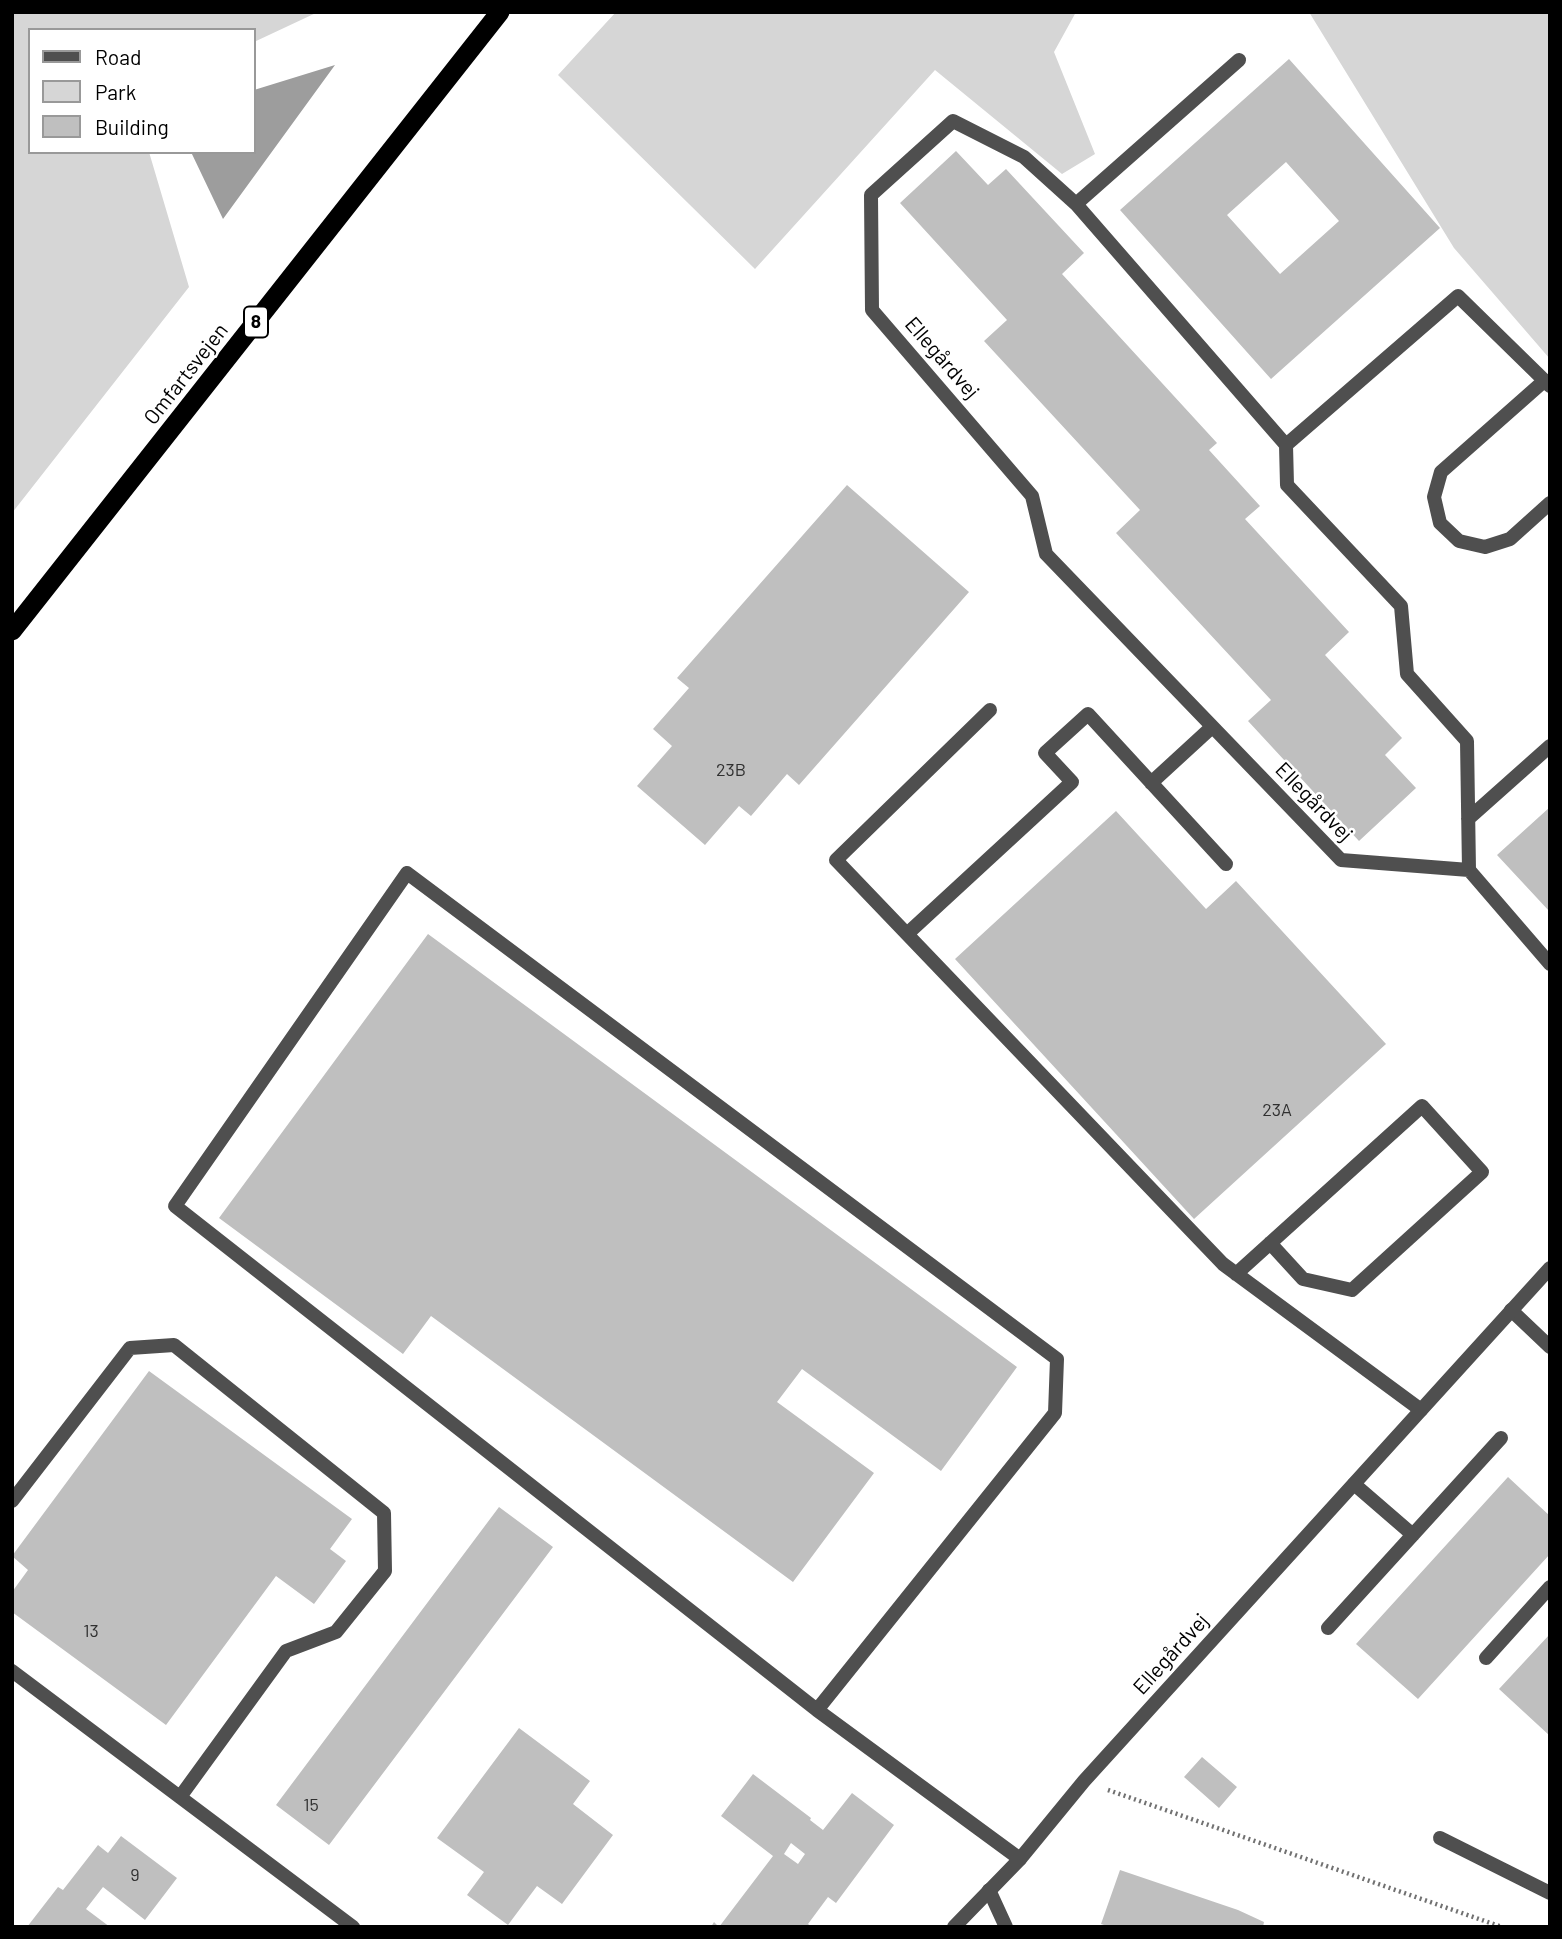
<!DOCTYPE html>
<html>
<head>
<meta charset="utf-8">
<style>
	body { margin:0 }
	#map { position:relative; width:1562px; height:1939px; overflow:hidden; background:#fff; font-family:Barlow,sans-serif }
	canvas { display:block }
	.frame { position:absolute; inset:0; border:14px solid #000; pointer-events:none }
	.legend { position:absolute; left:28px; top:28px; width:228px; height:126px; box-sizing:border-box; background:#fff; border:2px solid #999; margin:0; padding:9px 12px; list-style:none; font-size:21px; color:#000 }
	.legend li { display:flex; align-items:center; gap:14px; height:35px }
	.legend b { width:35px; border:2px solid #999 }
</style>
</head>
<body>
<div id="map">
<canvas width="1562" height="1939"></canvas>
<div class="frame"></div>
<ul class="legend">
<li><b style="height:9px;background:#4f4f4f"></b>Road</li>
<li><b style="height:19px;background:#d6d6d6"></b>Park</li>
<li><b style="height:19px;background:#bfbfbf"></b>Building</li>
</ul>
</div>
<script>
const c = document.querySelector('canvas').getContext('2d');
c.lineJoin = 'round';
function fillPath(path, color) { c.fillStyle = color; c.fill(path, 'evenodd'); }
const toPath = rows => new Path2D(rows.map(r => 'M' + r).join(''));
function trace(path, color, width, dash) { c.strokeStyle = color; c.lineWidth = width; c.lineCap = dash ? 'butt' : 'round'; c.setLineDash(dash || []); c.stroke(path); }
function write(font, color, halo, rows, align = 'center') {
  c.font = font + ' Barlow,sans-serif'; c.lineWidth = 5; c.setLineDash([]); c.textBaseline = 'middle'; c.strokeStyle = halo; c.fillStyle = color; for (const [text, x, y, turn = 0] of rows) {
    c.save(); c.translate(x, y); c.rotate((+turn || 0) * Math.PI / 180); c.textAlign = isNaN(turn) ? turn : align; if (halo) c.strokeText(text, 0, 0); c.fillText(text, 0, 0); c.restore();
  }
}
fillPath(toPath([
	[12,12,318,12,254,42,254,30,30,30,30,152,149,152,189,287,12,513],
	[616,12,1076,12,1054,52,1095,154,1062,174,935,70,755,269,558,75],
	[1309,12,1550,12,1550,359,1454,248]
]), '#d6d6d6');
fillPath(toPath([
	[335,65,223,219,191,152,254,152,254,90]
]), '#9d9d9d');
fillPath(toPath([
	[1289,59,1440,228,1271,379,1120,210],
	[1286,162,1339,221,1280,274,1227,215],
	[956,151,988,185,1006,169,1084,253,1062,274,1217,443,1209,450,1260,506,1245,519,1349,632,1325,655,1402,738,1385,755,1416,788,1359,841,1248,721,1271,700,1116,533,1140,510,984,341,1007,320,900,203],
	[847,485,969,592,799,785,787,774,751,816,739,806,705,845,637,786,672,746,653,729,689,688,677,678],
	[1550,807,1550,912,1497,855],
	[1116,811,1206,909,1236,881,1386,1044,1194,1219,955,959],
	[428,934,1017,1367,941,1471,802,1369,777,1402,874,1473,793,1582,431,1316,403,1354,219,1218],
	[149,1371,352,1519,330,1549,346,1561,314,1604,276,1576,166,1725,12,1612,12,1592,28,1570,12,1556],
	[1508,1477,1550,1516,1550,1554,1418,1699,1356,1644],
	[499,1507,553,1547,329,1845,276,1805],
	[1550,1634,1550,1736,1499,1689],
	[519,1728,590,1781,573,1804,613,1835,562,1904,537,1886,508,1925,467,1895,484,1872,437,1838],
	[1202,1757,1237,1787,1219,1808,1184,1777],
	[753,1774,811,1818,810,1820,823,1830,852,1793,894,1825,836,1903,828,1897,808,1924,812,1927,711,1927,714,1922,719,1927,773,1856,721,1816],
	[791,1843,805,1854,798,1864,784,1854],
	[121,1836,177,1878,145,1920,103,1887,86,1909,110,1927,27,1927,58,1887,63,1890,98,1845,108,1853],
	[1120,1870,1238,1910,1264,1922,1263,1927,1110,1927,1101,1924]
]), '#bfbfbf');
trace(toPath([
	[1108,1790,1502,1927]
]), '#717171', 4.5, [2, 3.5]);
trace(toPath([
	[1076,204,1239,60],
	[1544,381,1441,472,1434,497,1440,523,1459,541,1485,547,1510,539,1550,503],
	[1286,445,1458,296,1550,386],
	[990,710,836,860,1223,1264,1421,1410],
	[1151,783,1212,727],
	[1468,819,1550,746],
	[1469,870,1341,860,1046,554,1032,496,872,310,871,195,953,121,1024,157,1076,204,1286,445,1287,485,1401,606,1407,674,1467,741,1469,870,1550,964],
	[907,934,1072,782,1045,753,1088,714,1226,864],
	[1236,1274,1422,1106,1482,1172,1352,1290,1303,1279,1270,1243],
	[1511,1310,1550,1347],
	[1354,1484,1413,1535],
	[12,1501,130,1348,174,1345,384,1513,385,1571,336,1632,286,1651,180,1797],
	[1328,1628,1501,1438],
	[1486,1658,1550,1587],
	[12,1671,353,1927],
	[817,1710,175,1206,407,873,1057,1359,1055,1413,817,1710,1020,1859],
	[1440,1838,1550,1893],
	[989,1890,1006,1927]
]), '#4f4f4f', 14);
trace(toPath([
	[954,1927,1020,1859,1084,1781,1550,1268]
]), '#4f4f4f', 14);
trace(toPath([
	[12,631,500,12]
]), '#000', 19);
write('18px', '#303030', null, [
	["23B",731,770],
	["23A",1277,1110],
	["13",91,1631],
	["15",311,1805],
	["9",135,1875]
]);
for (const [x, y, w] of [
	[256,322,24]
]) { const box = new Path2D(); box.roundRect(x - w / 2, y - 15.5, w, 31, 5); c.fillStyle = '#fff'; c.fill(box); trace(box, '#000', 2); }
write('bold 19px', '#000', null, [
	["8",256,322]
]);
write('21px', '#000', '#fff', [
	["Ellegårdvej",942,358,49],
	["Omfartsvejen",186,374,-52],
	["Ellegårdvej",1314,802,46],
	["Ellegårdvej",1171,1654,-48]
]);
</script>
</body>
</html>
